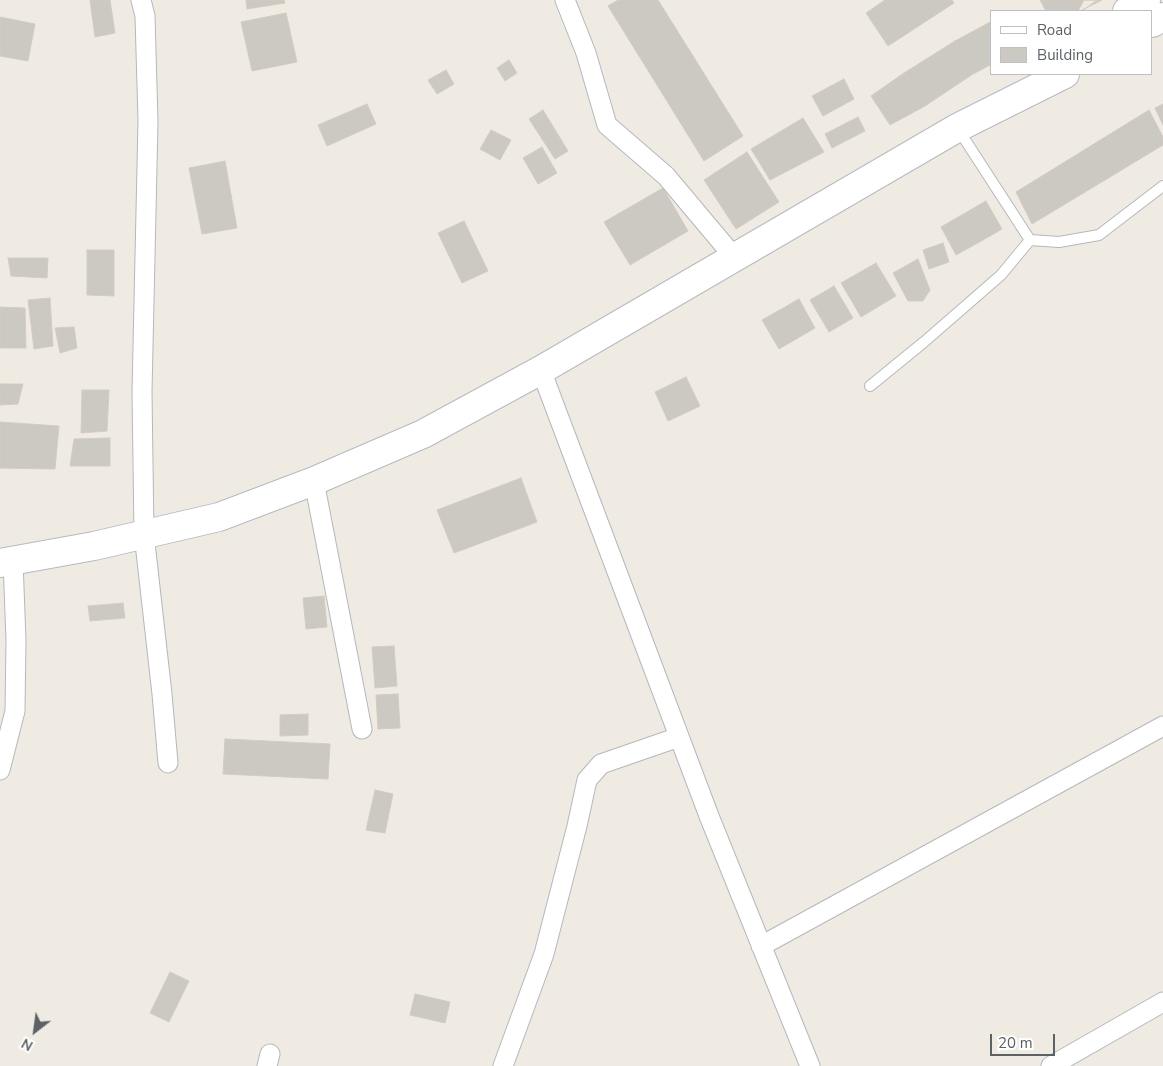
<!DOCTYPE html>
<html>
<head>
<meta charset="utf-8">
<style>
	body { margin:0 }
	#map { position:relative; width:1163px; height:1066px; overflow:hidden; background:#efebe3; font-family:"Nunito Sans",sans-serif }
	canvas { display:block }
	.legend { position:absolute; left:990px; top:10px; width:162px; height:65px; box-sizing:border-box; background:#fff; border:1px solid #bdc0c1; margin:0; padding:6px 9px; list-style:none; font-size:15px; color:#5b6165 }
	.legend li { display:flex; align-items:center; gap:10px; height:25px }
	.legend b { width:25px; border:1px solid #bdc0c1 }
	.north { position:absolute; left:10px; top:1006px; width:50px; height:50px; -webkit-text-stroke:4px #fff; paint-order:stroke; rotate:210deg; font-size:14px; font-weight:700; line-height:20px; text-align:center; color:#5b6165 }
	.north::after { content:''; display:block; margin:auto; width:18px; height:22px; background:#5b6165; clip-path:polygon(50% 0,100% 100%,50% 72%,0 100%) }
	.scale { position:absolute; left:990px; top:1034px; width:65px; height:22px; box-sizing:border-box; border:2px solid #5b6165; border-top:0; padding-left:6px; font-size:15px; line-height:18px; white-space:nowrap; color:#5b6165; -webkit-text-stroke:4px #fff; paint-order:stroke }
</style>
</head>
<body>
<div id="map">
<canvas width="1163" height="1066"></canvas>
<ul class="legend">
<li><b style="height:6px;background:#fff"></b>Road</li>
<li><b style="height:14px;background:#ccc8c2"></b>Building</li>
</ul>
<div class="north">N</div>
<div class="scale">20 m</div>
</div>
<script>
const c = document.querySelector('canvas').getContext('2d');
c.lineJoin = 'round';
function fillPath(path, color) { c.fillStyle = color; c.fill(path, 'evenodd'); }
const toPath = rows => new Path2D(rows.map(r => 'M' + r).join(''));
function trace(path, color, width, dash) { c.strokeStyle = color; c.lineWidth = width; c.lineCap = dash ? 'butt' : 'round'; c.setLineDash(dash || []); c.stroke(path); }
const building = toPath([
	[90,0,110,0,115,33,95,37,90,0],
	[246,0,284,0,285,3,247,9,246,0],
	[618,0,658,0,743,136,704,161,608,6,618,0],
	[885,0,952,0,954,3,888,46,866,13,885,0],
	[1040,0,1102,0,1080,11,1046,11,1040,0],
	[1084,0,1097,0,1082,11,1078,11,1084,0],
	[286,13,297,62,252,71,241,22,286,13],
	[0,17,35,24,28,61,0,56,0,17],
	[992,21,992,64,973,74,955,41,992,21],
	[955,41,973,74,925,106,904,73,955,41],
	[509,60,517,73,505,81,497,68,509,60],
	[446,70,454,84,437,94,428,80,446,70],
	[904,73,925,106,890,125,871,96,904,73],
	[844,79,854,99,823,116,812,96,844,79],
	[367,104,376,124,327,146,318,125,367,104],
	[1163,104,1163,125,1155,108,1163,104],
	[543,110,568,151,555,159,529,119,543,110],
	[1149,110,1163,137,1163,145,1032,224,1016,192,1149,110],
	[858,117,865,131,832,148,825,134,858,117],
	[803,118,824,152,770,180,751,149,803,118],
	[491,130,511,140,500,160,480,149,491,130],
	[542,147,557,173,538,184,523,158,542,147],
	[747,152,779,202,736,229,704,180,747,152],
	[225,161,237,228,202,234,189,168,225,161],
	[663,188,688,231,630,265,604,222,663,188],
	[986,201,1002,229,976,244,960,216,986,201],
	[960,216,976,244,956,255,941,227,960,216],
	[464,221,488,271,462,283,438,233,464,221],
	[943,243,949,262,929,269,923,250,943,243],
	[87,250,114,250,114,296,87,295,87,250],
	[8,258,48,258,47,278,11,276,8,258],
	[918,259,930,290,923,301,908,301,893,273,918,259],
	[876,263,896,296,861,317,841,283,876,263],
	[834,286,853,318,829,332,810,300,834,286],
	[50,298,53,346,34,349,28,300,50,298],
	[799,299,815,328,779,349,762,320,799,299],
	[0,307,25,308,26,348,0,348,0,307],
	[74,327,77,348,60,353,55,328,74,327],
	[686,377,700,406,668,421,655,392,686,377],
	[0,384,23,384,18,404,0,405,0,384],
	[82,390,109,390,107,431,81,433,82,390],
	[0,422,59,426,55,469,0,468,0,422],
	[110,438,110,466,70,466,74,439,110,438],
	[521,478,537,522,454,553,437,510,521,478],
	[324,596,327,627,306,629,303,598,324,596],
	[123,603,125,618,90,621,88,606,123,603],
	[394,646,397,686,375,688,372,647,394,646],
	[398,694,400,728,378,729,376,695,398,694],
	[308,714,308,735,280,736,280,715,308,714],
	[225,739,330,744,328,779,223,774,225,739],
	[375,790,393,794,385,833,366,830,375,790],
	[170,972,189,981,169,1022,150,1013,170,972],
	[415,994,450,1002,445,1023,410,1015,415,994]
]);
fillPath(building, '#ccc8c2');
trace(building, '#d5cbc1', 1);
const lane = toPath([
	[958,129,1030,240,1059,242,1099,235,1163,186],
	[870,386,924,342,1001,275,1030,240]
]);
const street = toPath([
	[141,0,145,16,148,121,142,392,144,534,162,694,168,763],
	[565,0,586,53,607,125,666,176,734,257],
	[541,370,709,816,810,1066],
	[314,481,362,729],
	[0,770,15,711,16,640,13,561],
	[761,946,1163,726],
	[267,1066,270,1054],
	[503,1066,544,954,577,826,587,780,601,764,679,737],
	[1051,1066,1163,1002]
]);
const secondary = toPath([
	[1127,11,1146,0],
	[1152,23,1163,17],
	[0,563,94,546,219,517,314,481,423,434,541,370,957,128,1065,74]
]);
trace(lane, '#b4b8bc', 12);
trace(street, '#b4b8bc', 21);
trace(secondary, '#b5babf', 30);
trace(lane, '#fff', 10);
trace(street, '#fff', 19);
trace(secondary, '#fff', 28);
</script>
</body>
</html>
